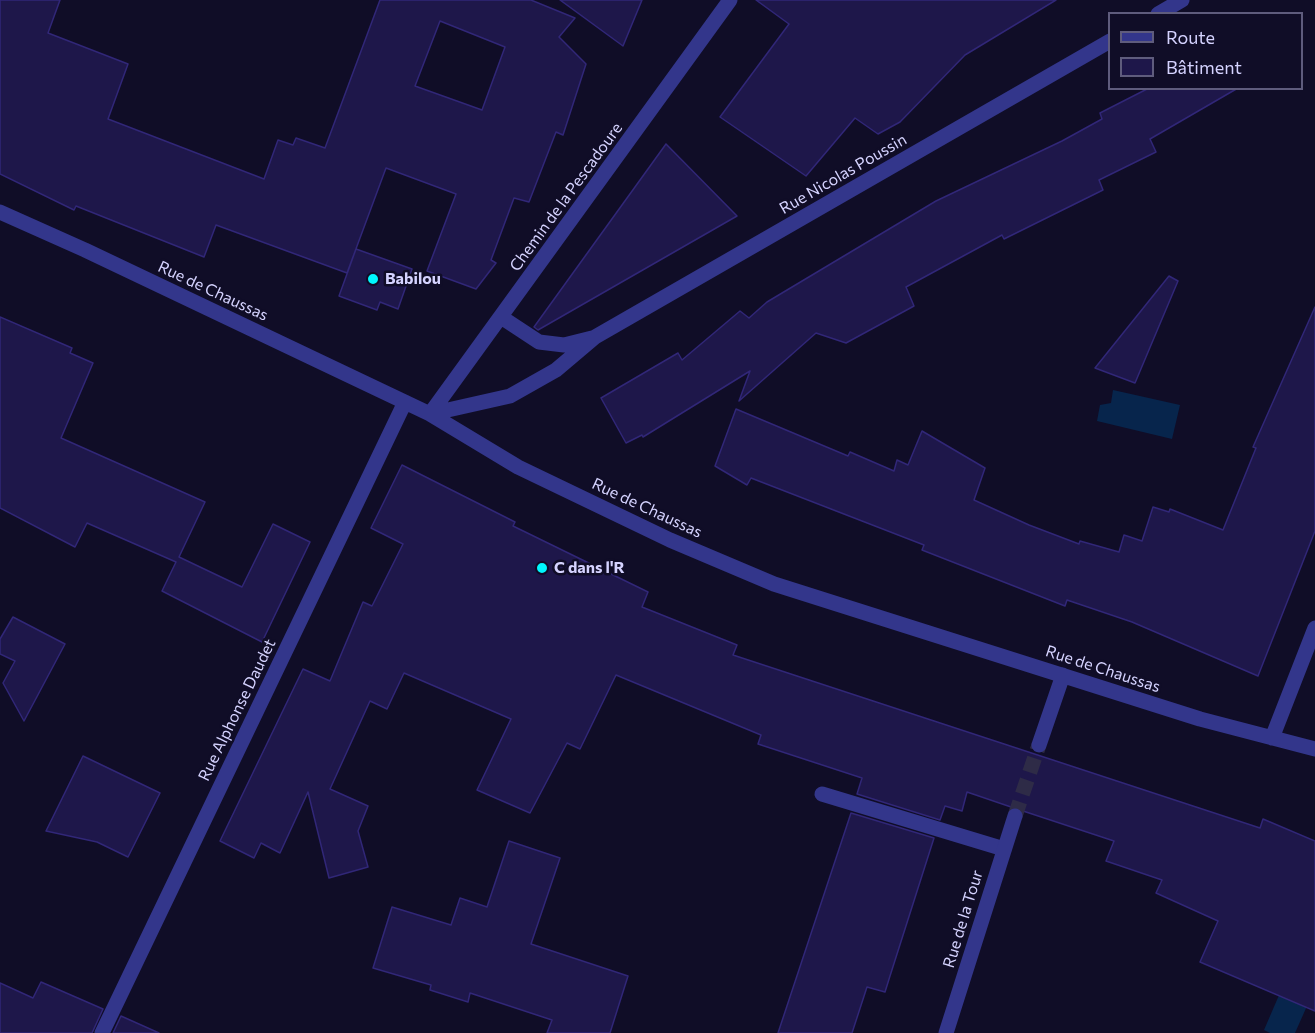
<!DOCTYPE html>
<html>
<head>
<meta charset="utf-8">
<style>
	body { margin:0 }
	#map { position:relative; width:1315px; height:1033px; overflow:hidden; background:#100d27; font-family:Commissioner,sans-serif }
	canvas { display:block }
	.legend { position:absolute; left:1108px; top:12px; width:195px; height:78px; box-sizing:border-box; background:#100d27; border:2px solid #5f5c7d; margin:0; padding:8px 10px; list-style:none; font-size:18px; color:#d5d3ff }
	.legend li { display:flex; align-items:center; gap:12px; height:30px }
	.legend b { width:30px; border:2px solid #5f5c7d }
</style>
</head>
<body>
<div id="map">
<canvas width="1315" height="1033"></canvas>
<ul class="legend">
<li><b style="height:8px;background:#33368b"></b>Route</li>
<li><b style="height:16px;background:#1e174a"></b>Bâtiment</li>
</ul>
</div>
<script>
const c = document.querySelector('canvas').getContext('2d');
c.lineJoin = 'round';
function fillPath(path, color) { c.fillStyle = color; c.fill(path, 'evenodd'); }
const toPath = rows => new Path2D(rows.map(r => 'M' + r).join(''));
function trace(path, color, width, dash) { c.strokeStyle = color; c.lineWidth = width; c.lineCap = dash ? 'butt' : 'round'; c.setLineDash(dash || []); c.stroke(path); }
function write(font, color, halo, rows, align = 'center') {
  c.font = font + ' Commissioner,sans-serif'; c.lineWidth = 5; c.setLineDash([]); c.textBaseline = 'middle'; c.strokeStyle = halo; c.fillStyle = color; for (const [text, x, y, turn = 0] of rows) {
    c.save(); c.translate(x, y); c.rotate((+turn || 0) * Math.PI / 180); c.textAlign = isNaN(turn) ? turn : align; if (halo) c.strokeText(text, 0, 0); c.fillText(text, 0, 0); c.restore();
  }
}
fillPath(toPath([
	[1113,390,1180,405,1172,439,1097,421,1100,405,1111,403],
	[1289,972,1315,988,1295,1033,1270,1033,1264,1030]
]), '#07254c');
const building = toPath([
	[0,0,60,0,48,33,128,64,108,119,264,179,278,140,293,145,296,138,325,148,380,0,531,0,575,18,559,37,586,64,563,135,556,132,529,202,514,198,491,260,496,263,476,289,427,271,456,194,386,168,347,273,216,225,204,257,76,206,74,210,0,174,0,0],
	[440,21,505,47,482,110,415,86,440,21],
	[560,0,642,0,623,46,560,0],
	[756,0,1056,0,965,55,900,122,878,134,855,118,806,176,720,117,789,24,756,0],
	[1149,88,1238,88,1150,139,1156,152,1099,180,1103,190,1004,239,1002,235,906,287,914,306,846,343,816,333,739,401,750,371,643,437,642,435,626,443,601,398,678,353,682,360,740,311,749,318,767,302,936,201,1062,141,1102,119,1100,113,1149,88],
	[666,144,737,216,538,330,534,327,666,144],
	[356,249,412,269,398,309,380,302,377,310,339,296,356,249],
	[1169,276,1178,281,1135,383,1095,368,1169,276],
	[1315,307,1315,531,1258,676,1132,622,1067,600,1065,606,922,550,924,545,751,478,747,485,715,466,736,409,848,456,850,452,894,471,897,460,908,465,922,431,985,468,974,500,1029,525,1079,544,1080,541,1119,552,1124,535,1142,541,1153,507,1169,512,1170,509,1223,530,1256,448,1253,447,1315,307],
	[0,317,72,348,70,353,93,363,61,438,205,502,179,557,242,587,273,524,310,542,262,642,162,591,176,562,87,523,75,547,0,508,0,317],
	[402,465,515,522,513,526,648,592,642,607,737,645,733,655,1260,828,1263,819,1315,841,1315,1011,1200,962,1218,921,1156,893,1162,880,1106,861,1114,841,1023,811,1018,807,1011,807,967,792,962,811,945,806,940,820,857,794,862,778,758,744,761,735,616,675,580,749,567,743,530,813,477,790,511,719,404,673,387,709,370,701,330,789,368,806,358,831,368,867,329,878,308,792,280,853,261,843,254,858,220,841,303,669,330,681,363,602,372,606,403,544,371,528,402,465],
	[13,617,65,644,24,721,3,683,15,661,0,654,0,639,13,617],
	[83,756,160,793,128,857,97,842,46,831,83,756],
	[851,813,934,838,890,976,885,992,867,987,852,1033,778,1033,851,813],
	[509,841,560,858,531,944,628,976,610,1033,547,1033,552,1020,470,993,468,1002,430,990,431,985,373,968,392,907,451,925,460,898,487,907,509,841],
	[41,982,103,1009,92,1033,0,1033,0,983,33,998,41,982],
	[121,1016,159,1033,113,1033,121,1016]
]);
fillPath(building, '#1e174a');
trace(building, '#312778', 1.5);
trace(toPath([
	[1015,816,1039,745]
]), '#2e2b47', 15, [15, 8]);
trace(toPath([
	[822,794,1004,849]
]), '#33368b', 15);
trace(toPath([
	[1158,14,1182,0],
	[0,212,85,250,430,414,518,467,670,540,774,584,1200,719,1315,749],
	[501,317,539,342,564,345,592,338],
	[430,414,510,396,556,370,595,337,1110,41],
	[430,414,730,0],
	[1272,738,1315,628],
	[1039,745,1063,675],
	[102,1033,405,402],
	[946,1033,1015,816]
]), '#33368b', 15);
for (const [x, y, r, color] of [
	[373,279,6,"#00f7fe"],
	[542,568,6,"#00f7fe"]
]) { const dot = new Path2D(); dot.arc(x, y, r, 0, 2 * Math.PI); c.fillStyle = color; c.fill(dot); trace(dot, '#100d27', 2); }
write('16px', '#d5d3ff', '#100d27', [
	["Rue Nicolas Poussin",843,174,-30],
	["Chemin de la Pescadoure",566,197,-54],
	["Rue de Chaussas",213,291,25],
	["Rue de Chaussas",647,508,25],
	["Rue de Chaussas",1103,669,18],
	["Rue Alphonse Daudet",237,710,-64],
	["Rue de la Tour",963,919,-73]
]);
write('bold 16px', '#d5d3ff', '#100d27', [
	["Babilou",385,279],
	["C dans l'R",554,568]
], 'left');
</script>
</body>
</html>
